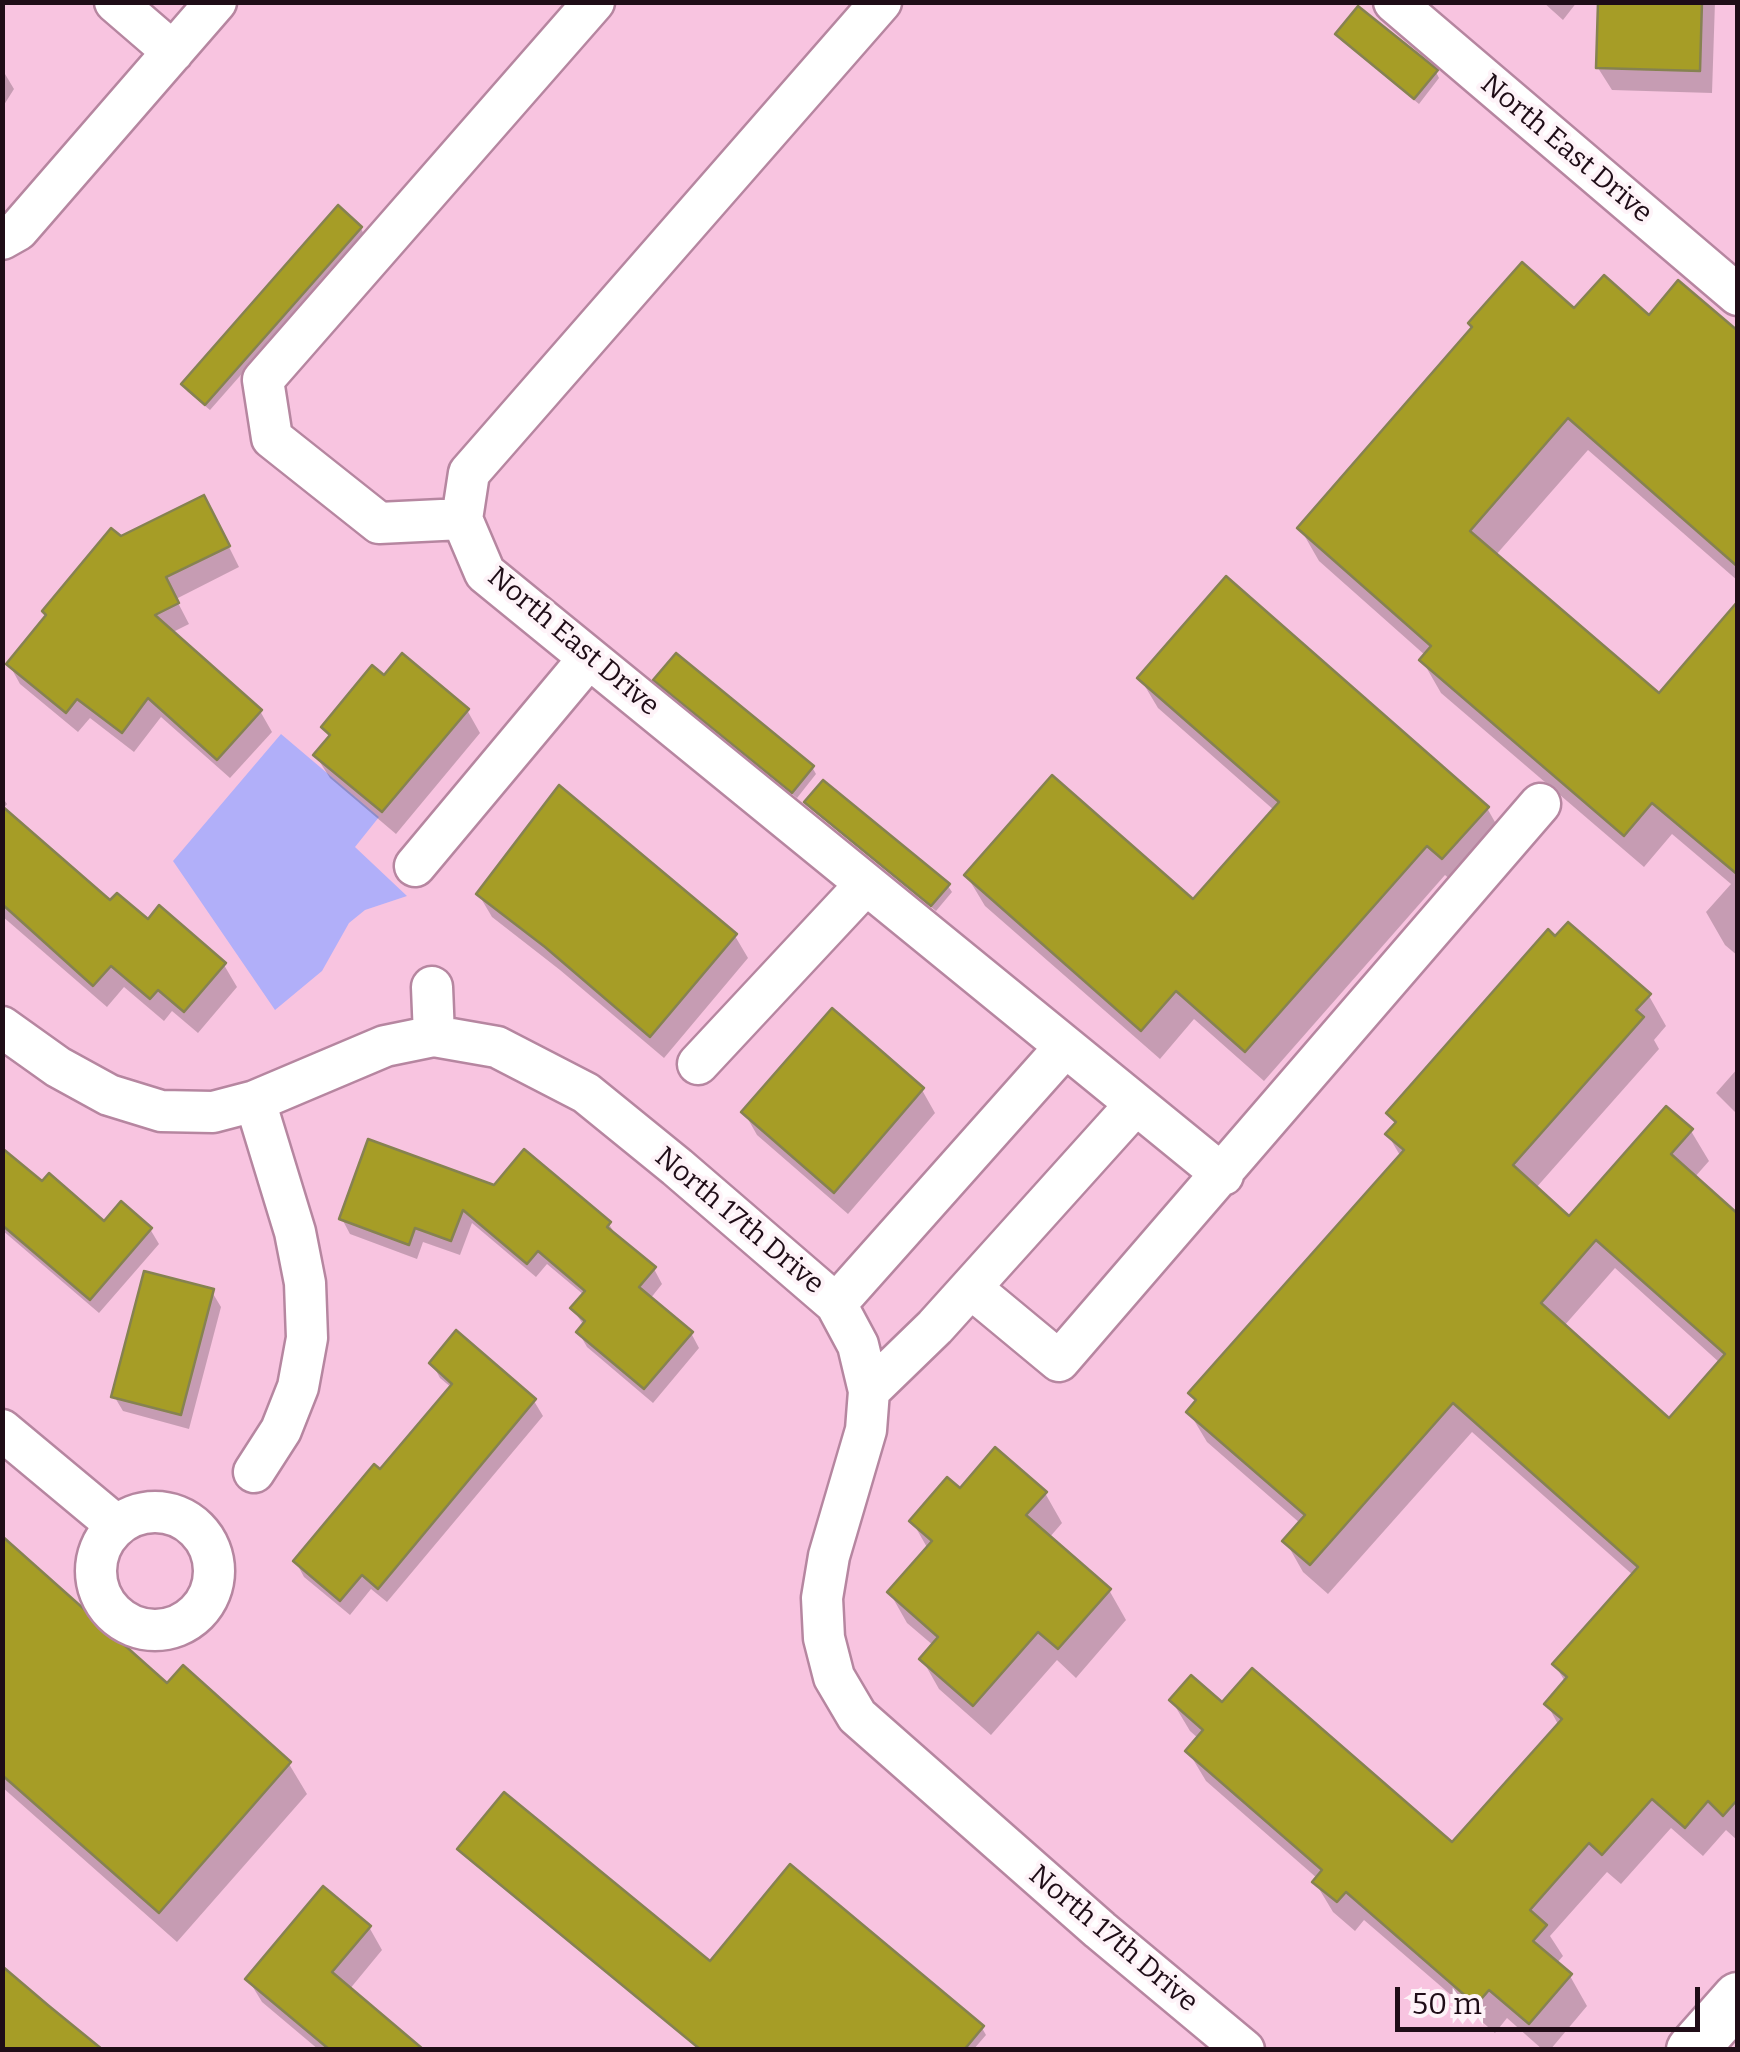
<!DOCTYPE html>
<html>
<head>
<meta charset="utf-8">
<style>
	body { margin:0 }
	#map { position:relative; width:1740px; height:2052px; overflow:hidden; background:#f8c4e0; font-family:Bitter,serif }
	canvas { display:block }
	.frame { position:absolute; inset:0; border:5px solid #1f0d17; pointer-events:none }
	.scale { position:absolute; left:1395px; top:1987px; width:305px; height:45px; box-sizing:border-box; border:5px solid #1f0d17; border-top:0; padding-left:12px; font-size:30px; line-height:35px; white-space:nowrap; color:#1f0d17; -webkit-text-stroke:8px #fef3f8; paint-order:stroke }
</style>
</head>
<body>
<div id="map">
<canvas width="1740" height="2052"></canvas>
<div class="frame"></div>
<div class="scale">50 m</div>
</div>
<script>
const c = document.querySelector('canvas').getContext('2d');
c.lineJoin = 'round';
function fillPath(path, color) { c.fillStyle = color; c.fill(path, 'evenodd'); }
const toPath = rows => new Path2D(rows.map(r => 'M' + r).join(''));
function trace(path, color, width, dash) { c.strokeStyle = color; c.lineWidth = width; c.lineCap = dash ? 'butt' : 'round'; c.setLineDash(dash || []); c.stroke(path); }
function write(font, color, halo, rows, align = 'center') {
  c.font = font + ' Bitter,serif'; c.lineWidth = 8; c.setLineDash([]); c.textBaseline = 'middle'; c.strokeStyle = halo; c.fillStyle = color; for (const [text, x, y, turn = 0] of rows) {
    c.save(); c.translate(x, y); c.rotate((+turn || 0) * Math.PI / 180); c.textAlign = isNaN(turn) ? turn : align; if (halo) c.strokeText(text, 0, 0); c.fillText(text, 0, 0); c.restore();
  }
}
fillPath(toPath([
	[281,734,379,817,355,847,407,896,365,910,349,923,322,971,275,1010,173,861]
]), '#b1aff9');
fillPath(toPath([
	[1543,2,1577,2,1563,20],
	[1601,2,1715,2,1712,93,1612,90,1598,68],
	[1338,34,1436,72,1439,78,1419,104,1342,41],
	[2,69,14,89,2,108],
	[361,228,364,235,210,410,187,391,184,384],
	[1574,312,1650,319,1738,334,1738,581,1588,450,1495,556,1659,696,1738,601,1738,956,1725,945,1706,912,1731,884,1672,834,1644,867,1441,693,1422,660,1426,656,1319,561,1300,528],
	[215,519,239,567,176,599,189,624,171,633,260,711,272,732,230,778,161,717,134,752,90,718,78,732,20,684,9,664,121,539],
	[385,678,467,710,480,733,396,834,330,778,316,756,330,739,324,727],
	[1140,678,1487,808,1504,838,1460,888,1445,875,1264,1081,1194,1019,1160,1059,985,906,967,876,1194,903,1275,811,1158,708],
	[656,680,812,767,816,774,797,798,660,686],
	[2,797,7,804,3,809,111,904,224,965,237,987,198,1033,172,1011,164,1021,124,987,107,1007,2,916],
	[807,803,948,886,952,892,936,911,811,809],
	[479,895,735,936,748,958,664,1058,560,970,492,917],
	[1649,996,1666,1026,1654,1040,1659,1049,1535,1189,1570,1219,1666,1109,1691,1131,1709,1161,1694,1178,1738,1217,1738,1841,1726,1830,1703,1856,1671,1828,1621,1884,1607,1872,1550,1936,1563,1956,1556,1964,1570,1976,1587,2006,1550,2050,1543,2050,1507,2018,1495,2033,1364,1920,1355,1931,1333,1912,1315,1882,1318,1879,1206,1781,1188,1751,1199,1739,1190,1731,1172,1701,1222,1706,1453,1846,1559,1726,1547,1704,1566,1683,1555,1665,1634,1576,1472,1432,1328,1594,1303,1572,1286,1542,1301,1524,1207,1442,1189,1412,1196,1402,1191,1394,1401,1157,1388,1135,1396,1126,1389,1113],
	[1615,1268,1720,1363,1670,1421,1564,1326],
	[1738,1068,1738,1115,1716,1093],
	[922,1090,935,1113,848,1214,757,1135,744,1112],
	[2,1152,42,1185,105,1224,150,1229,159,1244,99,1313,2,1230],
	[495,1188,609,1224,618,1239,654,1269,662,1284,650,1299,691,1333,699,1348,653,1403,587,1347,579,1333,584,1326,573,1309,584,1295,547,1264,536,1277,472,1223,460,1255,423,1242,417,1259,350,1234,342,1219],
	[212,1292,221,1307,189,1429,123,1411,114,1396],
	[432,1363,534,1401,543,1416,387,1602,371,1589,350,1615,304,1577,296,1562,380,1472,452,1388,440,1378],
	[960,1492,1045,1493,1062,1523,1049,1538,1109,1590,1126,1620,1076,1678,1057,1660,991,1735,939,1689,922,1659,934,1646,907,1623,890,1593,928,1549,912,1521],
	[2,1539,168,1686,183,1669,289,1764,307,1794,177,1942,2,1787],
	[460,1849,710,1965,982,2028,986,2035,973,2050,700,2050,464,1856],
	[369,1927,382,1950,349,1990,422,2050,319,2050,262,2002,248,1979]
]), '#0003');
const building = toPath([
	[1598,2,1702,2,1700,71,1596,68,1598,2],
	[1358,6,1438,70,1414,99,1335,34,1358,6],
	[338,205,362,227,205,405,181,384,338,205],
	[1522,262,1574,308,1604,275,1649,315,1678,280,1738,331,1738,567,1568,418,1470,531,1659,693,1738,601,1738,875,1652,803,1624,836,1419,660,1431,646,1297,528,1472,327,1468,323,1522,262],
	[204,495,230,546,166,577,179,603,155,615,262,710,217,760,148,698,122,733,77,699,66,713,6,664,46,615,42,611,111,528,121,536,204,495],
	[1226,576,1489,807,1442,859,1427,846,1245,1052,1176,991,1141,1031,964,875,1052,775,1193,899,1279,802,1137,678,1226,576],
	[402,653,469,709,382,812,313,755,330,735,321,727,372,665,384,675,402,653],
	[676,653,814,766,792,793,653,680,676,653],
	[823,780,950,884,931,906,804,802,823,780],
	[559,785,737,934,650,1037,545,947,476,894,559,785],
	[2,806,110,900,117,893,148,919,159,905,226,963,184,1012,158,990,150,999,111,966,93,986,2,904,2,806],
	[1568,922,1651,994,1636,1010,1644,1017,1513,1165,1569,1216,1666,1106,1693,1129,1671,1154,1738,1214,1738,1799,1723,1816,1708,1801,1685,1828,1652,1799,1602,1855,1589,1843,1530,1910,1547,1925,1533,1941,1572,1974,1529,2024,1489,1990,1476,2005,1346,1892,1337,1902,1312,1882,1322,1870,1185,1751,1203,1730,1169,1700,1191,1675,1222,1702,1252,1668,1452,1842,1562,1719,1544,1704,1567,1677,1552,1664,1638,1567,1453,1403,1310,1565,1282,1541,1305,1515,1186,1412,1196,1400,1188,1393,1404,1150,1385,1134,1396,1122,1386,1113,1548,929,1555,936,1568,922],
	[1596,1240,1725,1354,1669,1418,1541,1303,1596,1240],
	[832,1008,924,1088,834,1193,741,1112,832,1008],
	[368,1139,494,1185,524,1149,611,1222,607,1227,656,1267,639,1287,693,1332,644,1389,576,1332,585,1321,570,1308,585,1291,538,1251,527,1264,463,1210,451,1241,415,1228,409,1245,339,1219,368,1139],
	[2,1148,42,1181,49,1173,104,1221,121,1201,152,1228,90,1300,2,1225,2,1148],
	[144,1271,214,1289,181,1415,111,1397,144,1271],
	[456,1330,536,1399,378,1589,362,1575,340,1601,293,1561,374,1464,380,1469,452,1384,429,1363,456,1330],
	[995,1447,1047,1492,1026,1515,1111,1589,1058,1649,1038,1632,973,1706,919,1659,938,1637,887,1592,932,1541,909,1521,947,1477,960,1488,995,1447],
	[2,1536,167,1683,183,1665,291,1762,159,1913,2,1775,2,1536],
	[504,1792,710,1961,790,1864,984,2026,964,2050,701,2050,457,1849,504,1792],
	[323,1886,371,1926,332,1972,424,2050,330,2050,245,1979,323,1886],
	[2,1966,49,2006,103,2050,2,2050,2,1966]
]);
fillPath(building, '#a69d26');
trace(building, '#868251', 2.5);
const minor = toPath([
	[115,2,173,52],
	[881,2,469,473,462,519,485,573,1223,1175],
	[1394,2,1738,295],
	[2,239,18,230,216,2],
	[462,519,379,523,272,438,263,380,594,2],
	[415,866,589,658],
	[432,987,434,1036],
	[2,1027,58,1067,109,1095,161,1111,213,1112,255,1101,385,1046,434,1036,497,1047,586,1093,677,1167,836,1304,858,1345,869,1391,866,1430,829,1556,822,1598,824,1638,834,1677,857,1716,1100,1930,1244,2050],
	[698,1064,866,884],
	[971,1288,1059,1361,1540,804],
	[836,1304,1065,1047],
	[869,1391,935,1327,1136,1104],
	[2,1430,116,1525],
	[254,1472,281,1430,298,1387,307,1338,305,1283,295,1232,255,1101],
	'96 1571a59 59 0 1 1 118 0a59 59 0 1 1-118 0Z'
]);
const major = toPath([
	[1692,2050,1738,1998]
]);
trace(minor, '#b686a0', 45);
trace(major, '#b686a0', 55);
trace(minor, '#fff', 40);
trace(major, '#fff', 50);
write('28px', '#1f0d17', '#fef3f8', [
	["North East Drive",1566,149,40],
	["North East Drive",573,642,40],
	["North 17th Drive",739,1221,40],
	["North 17th Drive",1113,1939,40]
]);
</script>
</body>
</html>
